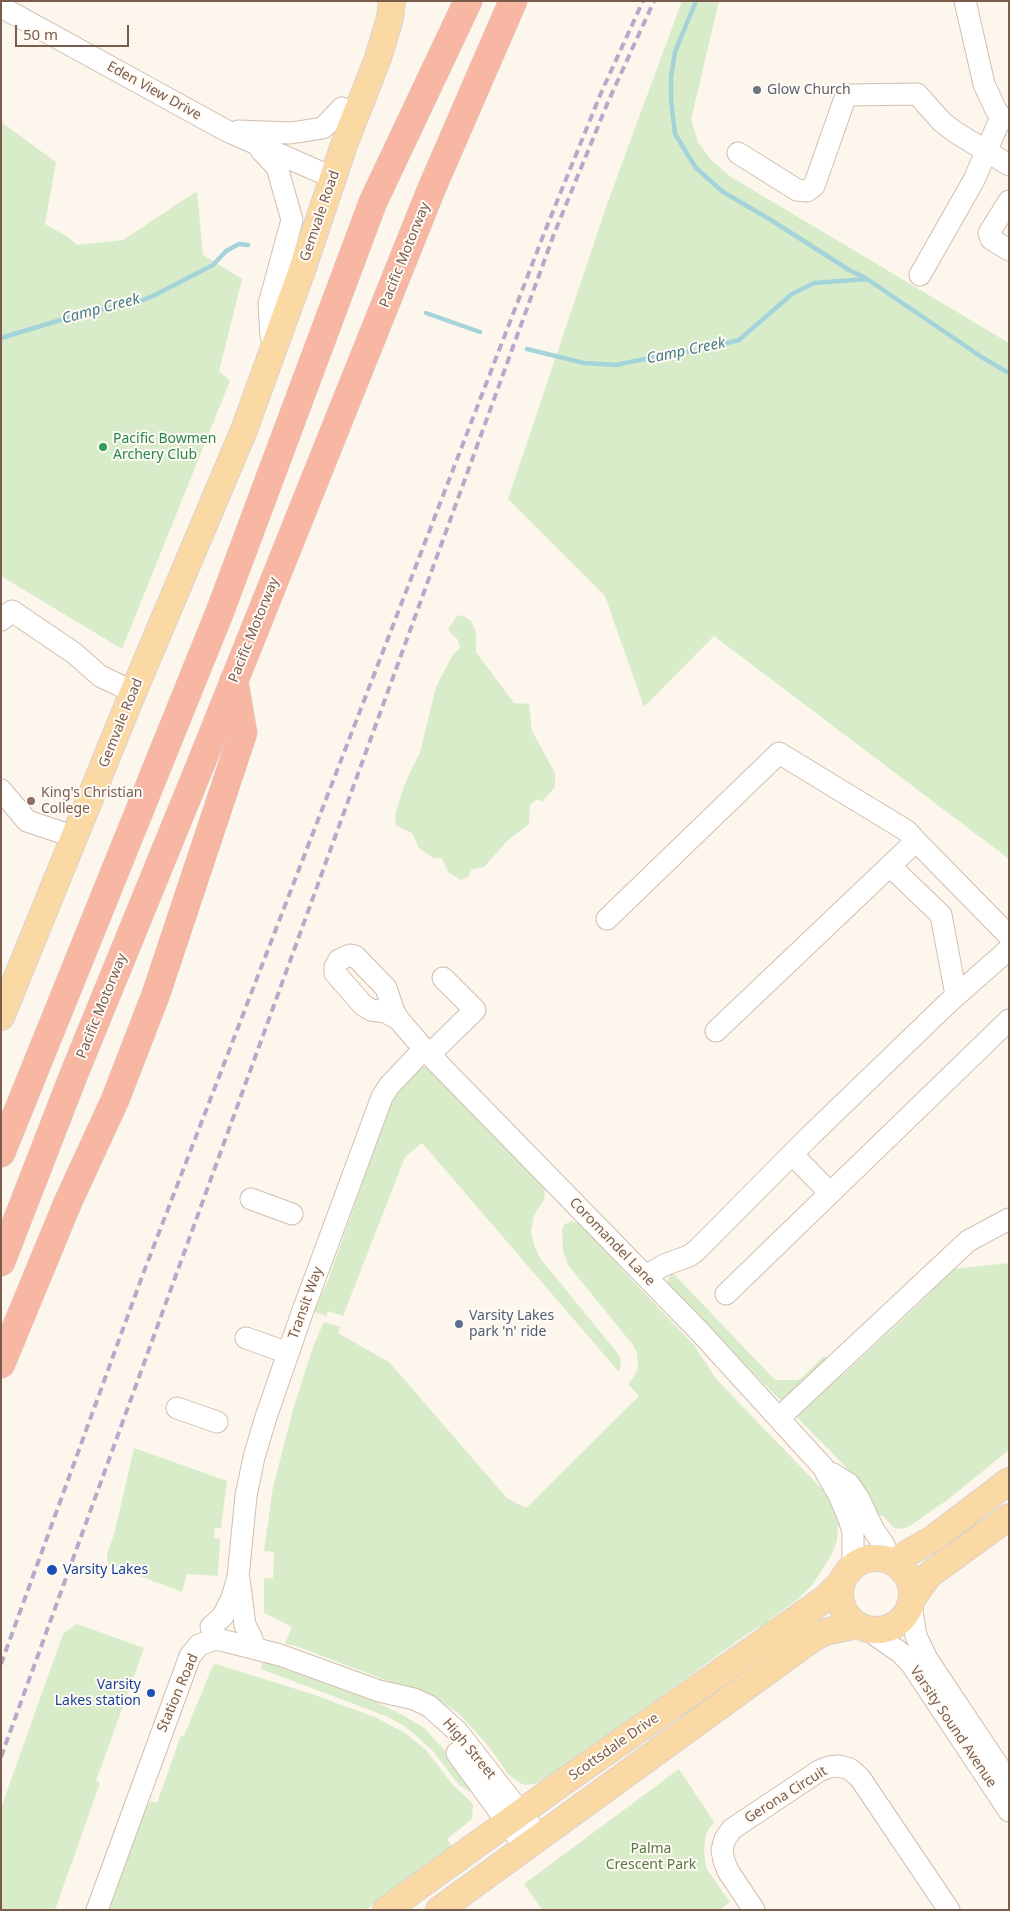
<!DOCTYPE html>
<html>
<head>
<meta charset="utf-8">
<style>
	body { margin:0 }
	#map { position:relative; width:1010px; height:1911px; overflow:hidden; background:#fdf6ec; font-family:"Noto Sans",sans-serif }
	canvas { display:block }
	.frame { position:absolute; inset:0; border:2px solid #7a5c4d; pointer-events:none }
	.scale { position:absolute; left:15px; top:25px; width:114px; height:22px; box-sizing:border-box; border:2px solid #7a5c4d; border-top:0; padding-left:6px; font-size:15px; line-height:18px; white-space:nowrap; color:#7a5c4d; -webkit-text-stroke:4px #fffaf3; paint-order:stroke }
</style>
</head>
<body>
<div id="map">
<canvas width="1010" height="1911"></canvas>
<div class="frame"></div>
<div class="scale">50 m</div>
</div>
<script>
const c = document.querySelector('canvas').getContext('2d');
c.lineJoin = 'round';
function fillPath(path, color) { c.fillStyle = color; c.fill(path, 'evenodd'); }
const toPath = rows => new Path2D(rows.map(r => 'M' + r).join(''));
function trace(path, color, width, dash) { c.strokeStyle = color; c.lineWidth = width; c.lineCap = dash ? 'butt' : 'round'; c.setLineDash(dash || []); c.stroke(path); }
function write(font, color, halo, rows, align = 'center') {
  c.font = font + ' "Noto Sans",sans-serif'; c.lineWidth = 4; c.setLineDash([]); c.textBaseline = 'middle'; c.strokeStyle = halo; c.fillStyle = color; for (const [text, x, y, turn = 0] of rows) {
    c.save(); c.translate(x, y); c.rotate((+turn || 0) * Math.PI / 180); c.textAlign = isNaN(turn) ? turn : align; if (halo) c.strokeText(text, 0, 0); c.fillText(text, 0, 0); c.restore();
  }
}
fillPath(toPath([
	[682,1,719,1,691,120,698,142,712,161,731,177,1009,343,1009,859,714,636,644,707,605,596,508,499,611,193],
	[1,122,56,162,45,224,68,237,77,245,123,240,197,191,203,255,242,279,219,371,230,381,122,649,1,576],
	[462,615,471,621,476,632,476,652,514,703,529,704,532,731,555,773,555,787,542,802,537,799,530,805,529,824,508,840,484,867,472,869,468,877,461,880,448,872,442,858,433,858,419,848,412,833,396,826,395,814,406,781,420,752,436,687,453,654,460,648,458,640,448,630,456,617],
	[421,1067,428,1067,545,1189,544,1200,534,1215,531,1231,534,1245,540,1258,619,1355,621,1362,619,1372,422,1143,405,1157,343,1316,328,1311,326,1316,314,1312,329,1278,387,1112,398,1091],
	[571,1221,580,1223,628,1276,694,1345,717,1380,826,1493,844,1524,838,1526,837,1541,832,1554,822,1570,812,1585,798,1599,770,1619,763,1627,758,1627,743,1637,547,1779,534,1784,525,1785,520,1783,508,1774,489,1747,476,1732,458,1713,440,1701,296,1646,285,1644,292,1627,264,1613,264,1578,273,1578,274,1552,264,1551,273,1487,294,1406,314,1344,324,1322,340,1327,338,1333,389,1362,507,1498,526,1508,639,1396,628,1384,635,1375,638,1368,637,1353,633,1345,568,1265,563,1250,562,1229,564,1225],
	[1009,1263,1009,1450,946,1501,908,1527,900,1529,894,1528,883,1516,875,1514,856,1479,840,1461,667,1285,667,1281,672,1272,775,1380,799,1380,824,1356,843,1375,925,1298,952,1269],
	[134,1448,227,1481,221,1528,215,1528,214,1538,220,1539,218,1576,187,1574,182,1592,108,1564,107,1554,115,1531],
	[77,1624,144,1648,96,1781,100,1783,55,1910,1,1910,1,1808,63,1634],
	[263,1661,376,1702,403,1715,424,1728,450,1756,472,1788,470,1792,459,1785,433,1751,406,1727,386,1716,261,1669],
	[216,1664,312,1694,377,1718,405,1733,426,1750,453,1785,471,1802,473,1806,472,1819,447,1839,452,1847,366,1910,103,1910,132,1830,151,1801,157,1803,181,1735,184,1736,213,1665],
	[679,1769,714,1822,707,1832,705,1840,704,1851,706,1868,730,1902,719,1910,542,1910,524,1884]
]), '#d8ecc9');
trace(toPath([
	[696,1,675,52,671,77,671,100,675,134,696,168,723,192,771,220,849,270,866,278],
	[426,313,480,332],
	[1,338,87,312,135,303,153,296,213,265,226,251,239,244,248,245],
	[527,349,584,363,616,365,678,352,697,351,739,340,792,294,814,283,867,279,983,358,1009,373]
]), '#a5d3da', 4.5);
const minor = toPath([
	[965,1,984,84,996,110,1001,117,1009,119],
	[1,7,227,131,320,172,334,175],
	[238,131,291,133,323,128,342,108],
	[260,149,277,167,292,220,269,304,271,336],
	[738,153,797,190,807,191,814,186,845,98,851,95,917,94,942,122,955,132,1009,165],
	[1009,201,989,233,991,239,1009,250],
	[920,275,974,180,1001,117],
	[1,620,12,611,74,653,100,676,121,686,132,695],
	[1,790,27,821,75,837],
	[890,866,941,915,956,995],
	[607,919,779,753,907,831,916,841],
	[399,1020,386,1012,371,1010,363,1005,335,973,335,967,339,960,350,955,355,956,386,988,394,1012,399,1020,424,1049,700,1332,823,1467,840,1497,849,1519,853,1532,853,1566],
	[716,1031,916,841,1009,936],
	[429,1055,475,1010,443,978],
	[792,1154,830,1193],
	[251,1199,292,1214],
	[648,1278,654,1271,664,1265,689,1256,697,1250,811,1135,949,1002,1009,949],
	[726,1294,1009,1020],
	[246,1338,288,1353],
	[177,1408,217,1422],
	[779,1418,968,1241,1009,1219],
	[831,1473,849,1484,859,1499,873,1529,884,1545,890,1560],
	[239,1579,245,1625,252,1639],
	[911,1605,916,1636,927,1659,1009,1782],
	[211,1627,223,1616,232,1598,238,1577,246,1496,254,1457,266,1417,302,1313,382,1097,389,1086,424,1049],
	[868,1630,901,1653,912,1665,1009,1811],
	[457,1753,525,1847],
	[97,1910,186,1667,190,1656,199,1645,213,1640,221,1640,280,1655,379,1691,414,1699,429,1706,457,1731,539,1836],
	[754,1910,728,1871,724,1861,722,1850,725,1839,732,1829,819,1771,829,1767,839,1766,850,1769,860,1778,949,1910]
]);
const major = toPath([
	[1,1017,132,695,244,430,301,273,344,145,378,58,390,18,392,1],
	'840 1594a36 36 0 1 1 72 0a36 36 0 1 1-72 0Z',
	[893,1562,934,1538,1009,1481],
	[912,1599,929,1575,1009,1517],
	[386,1910,562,1783,826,1598,841,1583],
	[439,1910,812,1639,825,1632,857,1625]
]);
const highway = toPath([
	[1,1153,219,614,373,202,468,1],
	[1,1262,74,1074,202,761,431,190,513,1],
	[1,1364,68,1202,115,1100,156,994,243,733,234,680]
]);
trace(minor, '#d1beb0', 23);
trace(major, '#dad1cd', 28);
trace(highway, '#dad1cd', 29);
trace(minor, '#fff', 21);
trace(major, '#fbd9a5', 26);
trace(highway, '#f7b7a3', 28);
trace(toPath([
	[1,1664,143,1274,545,231,601,93,643,1],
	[1,1757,554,234,608,102,654,1]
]), '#b9a8c9', 4, [8, 5]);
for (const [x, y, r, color] of [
	[757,90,5,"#6b7280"],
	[103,447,5,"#2e9e5b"],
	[31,801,5,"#8d6e63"],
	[459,1324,5,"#5c6f8a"],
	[52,1570,6,"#1a4fb4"],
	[151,1693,5,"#1a4fb4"]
]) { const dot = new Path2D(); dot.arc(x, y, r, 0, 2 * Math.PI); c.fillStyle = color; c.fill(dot); trace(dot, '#fffaf3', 2); }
write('14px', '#5b616d', '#fffaf3', [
	["Glow Church",767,90]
], 'left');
write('14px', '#7a5c4d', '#fffaf3', [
	["Eden View Drive",154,91,29],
	["Gemvale Road",320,216,-71],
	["Pacific Motorway",405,255,-68],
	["Pacific Motorway",254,630,-68],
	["Gemvale Road",121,723,-68],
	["Pacific Motorway",102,1006,-68],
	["Coromandel Lane",612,1242,46],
	["Transit Way",306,1303,-70],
	["Station Road",178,1693,-67],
	["Varsity Sound Avenue",953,1727,56],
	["Scottsdale Drive",614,1747,-35],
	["High Street",469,1749,50],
	["Gerona Circuit",786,1795,-32]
]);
write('14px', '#27864d', '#fffaf3', [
	["Pacific Bowmen",113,439],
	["Archery Club",113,455]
], 'left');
write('14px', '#785e54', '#fffaf3', [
	["King's Christian",41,793],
	["College",41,809]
], 'left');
write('14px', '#4e5e75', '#fffaf3', [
	["Varsity Lakes",469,1316],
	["park 'n' ride",469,1332]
], 'left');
write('14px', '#164399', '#fffaf3', [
	["Varsity Lakes",63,1570],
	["Varsity",141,1685,"right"],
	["Lakes station",141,1701,"right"]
], 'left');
write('14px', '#537a41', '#fffaf3', [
	["Palma",651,1849],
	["Crescent Park",651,1865]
]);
write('italic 15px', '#437c86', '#fffaf3', [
	["Camp Creek",101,309,-15],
	["Camp Creek",686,351,-12]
]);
</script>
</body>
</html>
